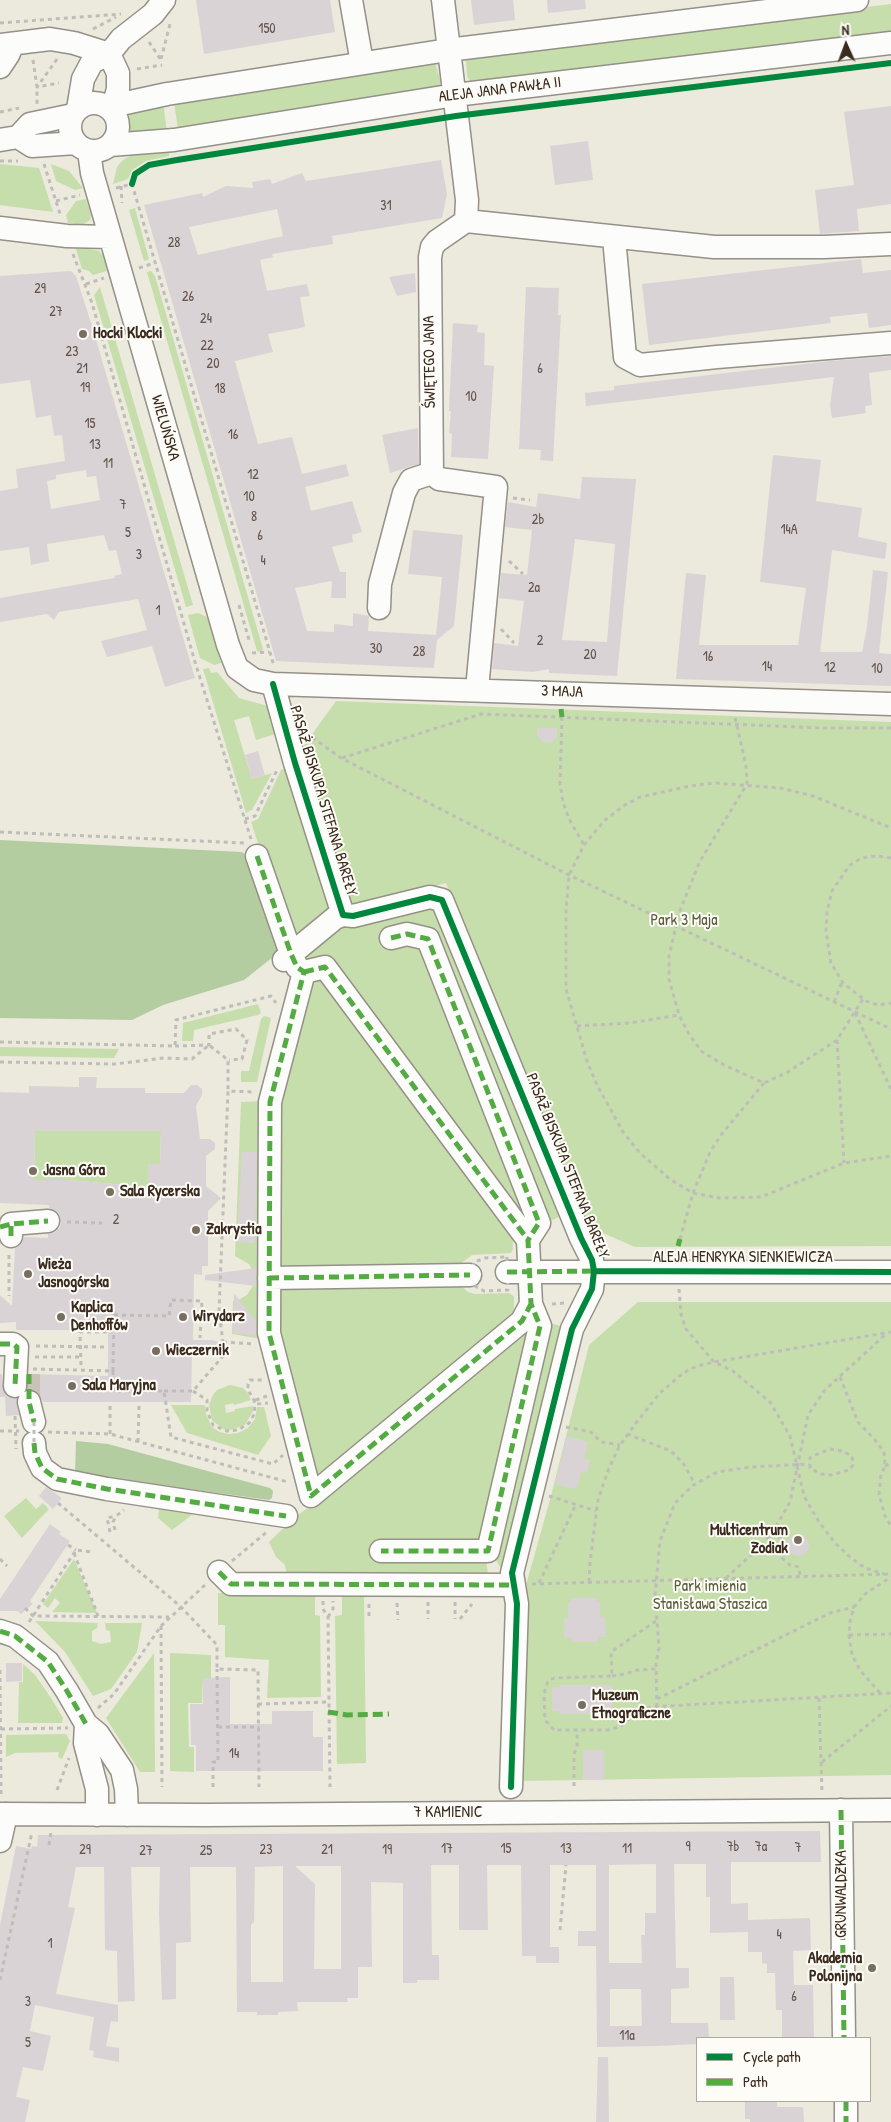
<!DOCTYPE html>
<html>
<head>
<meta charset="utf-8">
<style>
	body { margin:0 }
	#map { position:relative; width:891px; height:2122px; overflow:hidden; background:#ece9dd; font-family:"Patrick Hand",sans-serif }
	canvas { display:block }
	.legend { position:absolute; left:696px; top:2037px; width:175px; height:65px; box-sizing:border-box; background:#fdfcf7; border:1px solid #afa8a0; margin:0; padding:6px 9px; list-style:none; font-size:15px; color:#3b2a1e }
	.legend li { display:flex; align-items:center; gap:10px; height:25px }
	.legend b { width:25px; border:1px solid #afa8a0 }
	.north { position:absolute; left:821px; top:20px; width:50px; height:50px; -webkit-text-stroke:4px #fdfcf7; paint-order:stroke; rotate:358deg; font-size:14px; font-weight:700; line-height:20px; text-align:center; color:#3b2a1e }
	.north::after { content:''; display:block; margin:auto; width:18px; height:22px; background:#3b2a1e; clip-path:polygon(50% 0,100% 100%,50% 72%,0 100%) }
</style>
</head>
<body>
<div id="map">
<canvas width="891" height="2122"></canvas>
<ul class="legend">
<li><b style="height:6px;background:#00873e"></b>Cycle path</li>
<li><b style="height:6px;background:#55ab43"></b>Path</li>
</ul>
<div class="north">N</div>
</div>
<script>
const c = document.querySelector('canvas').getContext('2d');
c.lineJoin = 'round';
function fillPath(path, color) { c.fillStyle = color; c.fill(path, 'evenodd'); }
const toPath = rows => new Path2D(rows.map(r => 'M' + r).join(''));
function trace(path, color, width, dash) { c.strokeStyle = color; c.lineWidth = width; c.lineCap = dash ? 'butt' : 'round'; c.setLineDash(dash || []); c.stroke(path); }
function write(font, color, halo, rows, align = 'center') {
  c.font = font + ' "Patrick Hand",sans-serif'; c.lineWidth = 4; c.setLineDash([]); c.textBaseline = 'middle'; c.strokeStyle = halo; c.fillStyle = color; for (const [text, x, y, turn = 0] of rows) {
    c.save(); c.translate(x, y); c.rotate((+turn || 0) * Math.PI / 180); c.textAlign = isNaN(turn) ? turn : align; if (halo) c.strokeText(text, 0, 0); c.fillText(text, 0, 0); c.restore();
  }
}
fillPath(toPath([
	[891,4,891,34,480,83,470,81,467,76,466,58],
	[435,63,440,79,440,85,436,89,178,130,174,101],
	[163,102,167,132,125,133,125,113],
	[169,149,169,156,146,161,132,170,128,179,113,184,117,167,123,160,133,154],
	[0,164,39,168,53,212,0,205],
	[51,164,69,171,83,188,75,190,56,181],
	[86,199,91,215,90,220,82,225,68,223,66,215,76,201],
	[135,208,149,259,144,261,129,210],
	[75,246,99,251,104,257,107,271,93,275,89,271,82,269],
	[151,271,155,276,263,649,260,652,257,651,147,272],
	[100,287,193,605,186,607,94,295],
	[198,613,207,617,221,663,214,665,200,658,188,615],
	[209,668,211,673,217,672,239,698,271,707,279,733,256,740,249,716,234,720,252,779,272,773,252,810,246,813,203,669],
	[336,701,891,722,891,1246,635,1247,580,1223,446,883,357,908,347,903,300,751],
	[290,767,330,906,328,911,292,946,251,822,258,819,281,770],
	[421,905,436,907,561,1216,546,1223,425,943,529,1222,311,966,300,956,339,928],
	[325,975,512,1224,513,1249,511,1253,472,1255,460,1264,277,1272,278,1100,308,980],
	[258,1004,261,1013,258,1015,194,1030,193,1041,182,1041,183,1023],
	[264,1016,271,1018,257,1082,241,1082,241,1071,249,1071,261,1019],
	[0,1047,119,1049,114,1058,0,1056],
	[263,1101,261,1339,232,1334,233,1301,240,1299,247,1295,254,1284,254,1273,249,1264,235,1256,241,1102],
	[35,1131,161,1131,160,1164,148,1164,148,1187,68,1180,34,1180],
	[277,1284,460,1285,468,1292,475,1294,509,1293,512,1295,514,1297,514,1317,326,1480,311,1476,279,1336],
	[638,1302,891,1302,891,1775,518,1781,526,1585,551,1496,589,1345],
	[547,1322,563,1327,503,1572,493,1555],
	[533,1324,485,1555,488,1573,287,1575,285,1565,276,1557,269,1542,294,1518,329,1492],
	[230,1385,243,1388,248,1393,251,1400,234,1405,233,1403,225,1405,226,1413,235,1411,235,1409,253,1406,253,1411,245,1425,230,1430,223,1429,212,1420,209,1405,213,1395,217,1390],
	[171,1405,205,1405,205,1411,211,1426,219,1432,229,1434,238,1433,248,1428,255,1419,257,1407,264,1407,271,1436,258,1455,187,1433],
	[26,1498,36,1509,43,1503,49,1509,22,1538,4,1516],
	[160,1503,201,1508,172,1530,158,1518],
	[74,1559,97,1613,52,1612,60,1603,55,1598,48,1608,43,1604],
	[218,1593,315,1594,315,1615,320,1616,321,1697,267,1698,269,1660,225,1657,225,1625,218,1625],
	[342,1594,364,1594,366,1763,337,1764,335,1616,342,1615],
	[35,1621,98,1623,97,1628,92,1631,92,1641,101,1644,111,1642,110,1631,106,1630,105,1623,142,1623,137,1652,111,1689,93,1696,65,1652],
	[154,1653,155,1772,140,1772,106,1718],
	[170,1653,211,1655,211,1678,203,1678,202,1703,188,1703,189,1747,194,1747,194,1772,170,1771],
	[23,1664,35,1675,51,1698,63,1718,62,1723,18,1723,19,1682,23,1682],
	[66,1734,70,1741,62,1759,58,1757,59,1752,15,1753,6,1757,6,1735]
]), '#c6deab');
fillPath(toPath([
	[0,840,242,852,248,856,278,953,244,980,163,1005,132,1020,0,1018],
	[76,1441,108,1444,270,1488,273,1491,272,1498,269,1500,152,1484,75,1476]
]), '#b3cda1');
fillPath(toPath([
	[196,0,330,0,335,32,204,54],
	[471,0,513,0,515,20,474,25],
	[547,0,585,0,586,9,548,13],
	[891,106,891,204,857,209,859,231,820,234,815,190,854,185,844,112],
	[588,141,593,180,555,185,550,146],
	[441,160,447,194,442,218,332,236,333,244,272,254,273,257,260,260,267,291,307,284,310,296,300,297,305,327,268,334,273,352,235,361,258,444,292,437,302,474,346,464,349,476,305,487,311,511,352,501,362,532,352,535,353,542,332,547,340,572,346,572,346,598,331,598,332,581,295,588,307,631,334,632,334,624,353,626,353,613,369,616,368,631,436,635,442,577,408,574,413,530,463,535,454,626,437,640,434,668,276,661,144,205,202,193,203,197,226,186,253,188,252,182,270,179,272,184,302,173,306,181],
	[277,209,283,236,198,255,189,227],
	[861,259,863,273,891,270,891,325,869,328,867,313,830,317,831,323,649,345,642,284],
	[71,271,76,276,92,326,195,678,165,687,152,646,107,657,101,641,147,630,138,599,59,612,54,620,47,614,0,622,0,598,115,578,114,576,122,574,116,550,109,551,104,535,47,544,49,561,31,565,29,547,0,551,0,491,18,488,16,469,65,461,62,435,54,436,51,415,36,418,30,380,0,384,0,276],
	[86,470,87,477,96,476,100,500,51,509,47,481,56,479,56,475],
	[415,273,416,292,397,296,389,277],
	[526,287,559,288,558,315,561,315,560,333,553,461,540,460,541,450,519,449],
	[453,323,478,325,477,332,485,333,484,365,494,366,488,459,451,457,452,434,449,433,451,411,449,411],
	[891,356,891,370,869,373,872,405,865,406,866,413,832,418,830,405,834,377,586,406,585,393,614,390,614,386,830,361],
	[418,428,419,464,390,473,382,435],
	[773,455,821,460,816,501,862,508,858,537,887,543,885,559,832,550,820,652,862,652,867,627,873,570,888,572,879,653,891,654,891,686,676,679,686,573,706,575,699,645,798,645,806,588,760,582],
	[582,477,636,479,617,676,549,673,549,669,533,672,492,669,494,643,518,646,524,601,499,598,501,573,527,575,532,530,505,527,508,502,536,507,538,493,580,499],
	[575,539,615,544,607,642,562,640],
	[537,728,557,728,557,737,551,743,542,742,537,736],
	[258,751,265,775,252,779,245,755],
	[79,1077,97,1077,96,1088,145,1088,145,1093,184,1093,191,1085,197,1085,202,1089,202,1095,196,1106,200,1139,210,1139,215,1143,215,1149,206,1156,206,1186,221,1198,208,1211,208,1266,202,1266,202,1275,194,1274,193,1340,213,1340,218,1342,219,1348,218,1352,214,1355,192,1355,191,1402,43,1402,38,1393,27,1389,29,1374,108,1376,108,1330,16,1330,16,1322,0,1323,0,1295,12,1306,15,1248,22,1243,24,1237,48,1238,48,1234,55,1232,60,1227,61,1220,58,1213,49,1208,49,1205,0,1203,0,1092,29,1093,29,1086,79,1087],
	[35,1131,161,1131,160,1164,148,1164,148,1187,68,1180,34,1180],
	[242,1152,257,1152,255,1243,237,1242],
	[256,1268,256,1286,205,1280,205,1275],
	[234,1293,256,1321,256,1336,233,1333],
	[0,1374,2,1374,4,1392,8,1397,16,1399,19,1415,6,1416,5,1397,0,1397],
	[567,1436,588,1442,584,1459,590,1460,587,1473,581,1472,577,1489,555,1484],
	[46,1487,62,1498,53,1509,39,1496],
	[50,1524,61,1532,59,1534,70,1541,30,1601,33,1604,21,1614,18,1611,0,1611,0,1599],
	'787 1545a11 11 0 1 1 22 0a11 11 0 1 1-22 0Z',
	[571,1598,597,1598,597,1602,600,1602,600,1617,605,1617,606,1637,598,1637,598,1642,572,1642,572,1638,564,1638,564,1619,568,1618,568,1603,571,1603],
	[6,1663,22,1663,22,1681,6,1682],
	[230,1677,230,1724,272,1724,272,1711,313,1711,313,1737,323,1737,323,1771,196,1771,196,1745,191,1745,190,1704,203,1704,203,1678],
	[560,1685,612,1685,612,1714,560,1714,560,1711,552,1711,552,1687,560,1687],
	[583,1750,604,1750,604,1780,583,1780],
	[820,1831,821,1862,731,1862,731,1904,748,1903,748,1920,810,1918,811,1950,793,1951,794,1985,813,1985,814,2038,782,2038,782,2010,776,2010,775,1973,767,1973,767,1964,762,1963,762,1952,748,1952,748,1932,710,1933,710,1897,706,1897,706,1864,674,1864,676,1968,689,1968,689,1988,671,1989,671,2023,708,2023,709,2038,697,2038,697,2044,657,2046,597,2047,596,1946,578,1946,578,1931,596,1931,596,1865,550,1865,550,1947,559,1947,559,1963,536,1963,536,1956,522,1956,521,1865,487,1865,488,1930,459,1930,459,1865,431,1865,432,1955,439,1955,439,1980,417,1980,417,1983,403,1983,403,1883,371,1882,372,1967,358,1967,358,1998,347,1998,348,2002,297,2002,298,2011,278,2012,278,2015,257,2015,257,2012,237,2012,236,1867,190,1867,191,1942,176,1943,176,1999,162,2000,159,1912,160,1867,131,1867,135,2001,118,2002,117,1951,105,1950,104,1867,76,1867,68,1907,75,1908,56,1994,118,2005,118,2022,111,2021,106,2046,119,2048,119,2062,93,2057,94,2051,89,2050,94,2017,35,2005,30,2031,51,2036,43,2071,23,2067,16,2097,30,2100,25,2122,0,2122,0,1925,16,1846,31,1849,32,1846,37,1847,38,1835],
	[656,1864,656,1913,645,1913,645,1935,641,1935,642,1963,609,1963,609,1865],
	[283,1866,283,1982,251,1982,251,1925,254,1922,255,1867],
	[295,1866,341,1866,341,1969,314,1969,315,1884],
	[610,1989,641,1989,642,2026,610,2026],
	[720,1977,734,1977,735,2020,720,2020],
	[598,2057,608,2057,609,2122,596,2122],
	[745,2101,777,2101,777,2107,803,2107,804,2122,750,2122,750,2119,745,2119]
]), '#dad3d5');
trace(toPath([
	[29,1374,29,1402]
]), '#c9c3b7', 22, [22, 11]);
const minor = toPath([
	[351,0,362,63],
	[443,0,467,200,466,221],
	[0,45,50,39,74,43,109,54],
	[109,54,118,73,118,89,112,111],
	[0,67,8,55,13,44],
	'70 127a24 24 0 1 1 48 0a24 24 0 1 1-48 0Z',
	[78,109,83,79,92,62,109,54,121,39,153,14,164,0],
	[112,111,121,104,167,94,448,50,857,0],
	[18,137,32,146,76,143],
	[0,140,18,137,30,124,73,115],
	[110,145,174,140,455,95,891,43],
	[89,151,92,173,228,645,237,668,254,680,273,684,891,704],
	[466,221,437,241,432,247,430,257,432,473,439,479,496,487,477,689],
	[466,221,714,247,824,247,891,244],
	[0,228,67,236,110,237],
	[614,238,625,357,640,365,717,357,891,343],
	[379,608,380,584,404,493,411,480,432,473],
	[273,684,295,763,343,915,353,916,430,897,442,900,581,1238,592,1260,594,1271,592,1289,572,1329,512,1573,517,1604,511,1787],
	[257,856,291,954,297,967,304,972,270,1102,269,1333,311,1496,522,1321,531,1304],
	[391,938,407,934,428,939,539,1223,528,1240],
	[284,960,335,918,343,915],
	[304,972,325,967,528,1240,531,1304,540,1326,488,1551,381,1551],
	[11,1236,11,1224,48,1221],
	[507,1272,891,1272],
	[269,1278,470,1275],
	[0,1344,13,1344,17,1347,15,1386],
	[29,1402,34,1422],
	[34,1443,35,1453,42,1468,57,1479,107,1489,286,1516],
	[219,1572,231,1584,514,1585],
	[0,1631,15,1636,48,1662,67,1691,86,1724,98,1734,122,1770,126,1789,127,1815],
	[86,1724,85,1743,97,1789,97,1815],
	[841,1810,844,2038],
	[0,1814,205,1815,891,1810],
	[0,1841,6,1814],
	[846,2101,846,2122]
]);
trace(minor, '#959088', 25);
trace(toPath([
	[0,23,121,14],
	[93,29,116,17],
	[149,42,161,60],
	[57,59,37,87,59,83],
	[161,59,170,24],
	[33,60,37,87,37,104],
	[137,69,162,65],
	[0,112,19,108],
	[0,161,18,161],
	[44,164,61,217],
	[121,186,122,203],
	[116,188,132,184,274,666],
	[56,201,80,195],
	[73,254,92,303,195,662,251,839],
	[139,268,154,263],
	[86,284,104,278],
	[513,498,530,500],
	[509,561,523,574],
	[239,605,249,640],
	[501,629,514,643],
	[252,653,269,652],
	[562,717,560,784,563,802,569,819,584,845],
	[735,718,746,765,747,784,700,861,679,913,669,956,669,979,679,1015,689,1034,701,1051,724,1065,764,1083,786,1073,837,1040,863,999],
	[306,733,341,758,569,875,891,1029],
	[342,758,481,714,824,728,891,728],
	[245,819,255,816,277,770],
	[0,832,244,843],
	[891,858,877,856,861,858,849,866,832,891,827,912,826,931,831,963,843,983,866,1001,878,1005,891,1003],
	[834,1002,842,982],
	[855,1013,891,1089],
	[577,1026,630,1023,679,1015],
	[837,1040,844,1163],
	[0,1042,175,1046,176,1020,271,996,276,1003],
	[175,1046,209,1045,209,1034,236,1029,247,1040,242,1059,229,1060],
	[0,1062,115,1064,163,1058,192,1059,209,1045,228,1060,228,1091],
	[764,1083,721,1135,710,1152,693,1193,671,1180,640,1153,623,1132,597,1085,587,1061,566,989,566,910,569,875,584,845,605,820,625,805,640,797,690,786,715,783,780,788,813,796,891,828],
	[67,1222,102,1223],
	[680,1239,693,1193,720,1198,761,1197,844,1163,891,1156],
	[9,1255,9,1296],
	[507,1257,508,1290,484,1291,475,1286,470,1277,470,1271,475,1262,485,1258,507,1257],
	[679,1289,681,1314,686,1329,714,1362,733,1371,770,1402,790,1436,804,1496,819,1522,835,1543,851,1558,865,1568,884,1574],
	[552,1304,565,1303],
	[114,1315,169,1316,171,1300,202,1301,200,1338],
	[223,1342,253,1344],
	[36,1346,105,1347],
	[35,1357,80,1357],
	[81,1365,80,1332,111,1332,111,1319,114,1319],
	[33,1369,113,1371,114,1391,164,1391,171,1437,273,1464,283,1455],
	[113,1371,114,1310],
	[840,1377,858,1422,875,1440,884,1452,885,1466,881,1475,879,1494,885,1516,891,1526],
	[164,1391,193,1391,223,1356,223,1342,219,1311,228,1091,254,1092],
	[193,1391,207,1400,207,1411,213,1425,227,1431,238,1430,249,1423,255,1413,254,1402],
	[267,1396,256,1400,257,1404,268,1403],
	[255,1402,248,1390,248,1384,250,1380,262,1380],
	[566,1427,591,1432,601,1442,620,1445],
	[0,1431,19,1431],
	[48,1432,110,1434,288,1482],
	[110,1434,110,1405],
	[627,1434,671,1451,683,1463,695,1484],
	[138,1442,139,1406],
	[830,1449,842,1451,852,1456,853,1465,849,1470,831,1475,821,1474,810,1468,810,1458,813,1456,830,1449],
	[885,1466,891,1463],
	[549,1496,596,1511],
	[58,1503,180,1606,217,1645,217,1669,258,1670,259,1787],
	[115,1530,113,1522,116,1516,124,1510],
	[774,1530,780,1535,777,1546,781,1557,790,1565,799,1567,800,1576],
	[110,1532,107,1518,116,1516],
	[68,1545,76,1550],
	[74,1553,98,1616],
	[0,1559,7,1566],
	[232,1561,268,1531],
	[726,1578,762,1545,774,1530,790,1502,808,1415,824,1391,887,1333],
	[589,1582,590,1562,598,1500,609,1468,620,1445,636,1423,659,1394,683,1373,697,1366,714,1362,891,1332],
	[539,1583,576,1504],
	[532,1584,891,1574],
	[323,1601,323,1609,328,1617,330,1787],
	[428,1602,428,1619],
	[455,1602,455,1619],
	[397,1603,398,1620],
	[25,1608,33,1616,169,1617],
	[369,1616,369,1604],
	[328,1617,333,1609,333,1601],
	[460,1619,472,1604],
	[656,1621,611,1652,612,1676,554,1678,548,1681,544,1694,545,1720,554,1730,608,1730,621,1726,638,1711,651,1707,891,1693],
	[29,1622,76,1550,93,1552],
	[161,1626,162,1787],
	[849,1635,891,1634],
	[0,1670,1,1795],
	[612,1676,625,1674,637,1670,656,1669],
	[880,1693,860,1670,852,1655,849,1635,850,1621,854,1607,865,1594,891,1577],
	[819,1698,822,1793],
	[657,1699,830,1613,854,1607],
	[258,1704,328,1702],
	[657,1707,656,1663,659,1648,655,1595,660,1541,675,1503,692,1486,717,1472,751,1467,809,1464],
	[98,1708,114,1694,161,1626,205,1585],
	[218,1727,259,1727],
	[1,1729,68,1728],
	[822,1762,891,1706],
	[574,1786,574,1754,577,1747,577,1731],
	[213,1787,213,1762,218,1762,217,1669],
	[57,1790,69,1758],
	[49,1845,51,1832],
	[560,1930,566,1865],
	[0,1980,32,1832]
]), '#bfbdba', 3, [4, 4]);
trace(minor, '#fcfcfa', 22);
trace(toPath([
	[15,1416,16,1449],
	[34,1422,34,1443]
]), '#bfbdba', 3, [4, 4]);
trace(toPath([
	[561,709,562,717],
	[257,856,291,954,297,967,304,972,270,1102,269,1333,311,1496,522,1321,531,1304],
	[391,938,407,934,428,939,539,1223,528,1240],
	[304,972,325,967,528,1240,531,1304,540,1326,488,1551,381,1551],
	[0,1227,11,1224],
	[11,1236,11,1224,48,1221],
	[678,1246,680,1239],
	[507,1272,597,1271],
	[269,1278,470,1275],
	[0,1344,13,1344,17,1347,15,1386],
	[29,1374,29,1402,34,1422],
	[34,1443,35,1453,42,1468,57,1479,107,1489,286,1516],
	[219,1572,231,1584,514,1585],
	[0,1631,15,1636,48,1662,67,1691,86,1724],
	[328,1712,347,1715,389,1714],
	[841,1810,844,2038],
	[846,2101,846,2122]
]), '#55ab43', 5, [10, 5]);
trace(toPath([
	[132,184,135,174,149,165,177,160,456,116,891,63],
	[273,684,295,763,343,915,353,916,430,897,442,900,581,1238,592,1260,594,1271,592,1289,572,1329,512,1573,517,1604,511,1787],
	[594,1271,891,1272]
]), '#00873e', 6);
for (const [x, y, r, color] of [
	[83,334,5,"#796d61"],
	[33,1171,5,"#796d61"],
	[110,1192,5,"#796d61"],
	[196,1230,5,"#796d61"],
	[28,1274,5,"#796d61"],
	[61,1317,5,"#796d61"],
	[183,1317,5,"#796d61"],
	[156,1351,5,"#796d61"],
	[72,1386,5,"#796d61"],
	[798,1540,5,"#796d61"],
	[582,1705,5,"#796d61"],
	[872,1968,5,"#796d61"]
]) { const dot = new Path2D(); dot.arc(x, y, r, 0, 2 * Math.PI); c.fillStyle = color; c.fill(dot); trace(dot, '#fdfcf7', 2); }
write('14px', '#63544c', null, [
	["150",267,29],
	["31",386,206],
	["28",174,243],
	["29",40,289],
	["26",188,297],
	["27",56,312],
	["24",206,319],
	["22",207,346],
	["23",72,352],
	["20",213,364],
	["21",82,369],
	["6",540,369],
	["19",85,388],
	["18",220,389],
	["10",471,397],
	["15",90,424],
	["16",233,435],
	["13",95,445],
	["11",108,464],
	["12",253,475],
	["10",249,497],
	["7",123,505],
	["8",254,517],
	["2b",538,520],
	["14A",789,530],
	["5",128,533],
	["6",260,536],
	["3",139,555],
	["4",263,561],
	["2a",534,588],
	["1",158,611],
	["2",540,641],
	["30",376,649],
	["28",419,652],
	["20",590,655],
	["16",708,657],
	["14",767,667],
	["12",830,668],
	["10",877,669],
	["2",116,1220],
	["14",234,1754],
	["9",688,1847],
	["7b",733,1847],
	["7a",761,1847],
	["7",798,1848],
	["17",447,1849],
	["15",506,1849],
	["13",566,1849],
	["11",627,1849],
	["29",85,1850],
	["23",266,1850],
	["21",327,1850],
	["19",387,1850],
	["27",146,1851],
	["25",206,1851],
	["4",779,1935],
	["1",50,1944],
	["6",794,1997],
	["3",28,2002],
	["11a",627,2036],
	["5",28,2043]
]);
write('16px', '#3b2a1e', '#fdfcf7', [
	["ALEJA JANA PAWŁA II",500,90,-7],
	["ŚWIĘTEGO JANA",430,362,-91],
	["WIELUŃSKA",165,428,74],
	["3 MAJA",562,692,2],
	["PASAŻ BISKUPA STEFANA BAREŁY",323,801,73],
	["PASAŻ BISKUPA STEFANA BAREŁY",567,1166,68],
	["ALEJA HENRYKA SIENKIEWICZA",743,1258],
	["7 KAMIENIC",448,1813],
	["GRUNWALDZKA",842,1894,-90]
]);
write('bold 16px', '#3b2a1e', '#fdfcf7', [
	["Hocki Klocki",93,334],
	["Jasna Góra",43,1171],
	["Sala Rycerska",120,1192],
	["Zakrystia",206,1230],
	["Wieża",38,1265],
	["Jasnogórska",38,1283],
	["Kaplica",71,1308],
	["Denhoffów",71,1326],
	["Wirydarz",193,1317],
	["Wieczernik",166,1351],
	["Sala Maryjna",82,1386],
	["Multicentrum",788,1531,"right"],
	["Zodiak",788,1549,"right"],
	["Muzeum",592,1696],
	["Etnograficzne",592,1714],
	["Akademia",862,1959,"right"],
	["Polonijna",862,1977,"right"]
], 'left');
write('16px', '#5b5d3c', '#fdfcf7', [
	["Park 3 Maja",684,921],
	["Park imienia",710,1587],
	["Stanisława Staszica",710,1605]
]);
</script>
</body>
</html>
